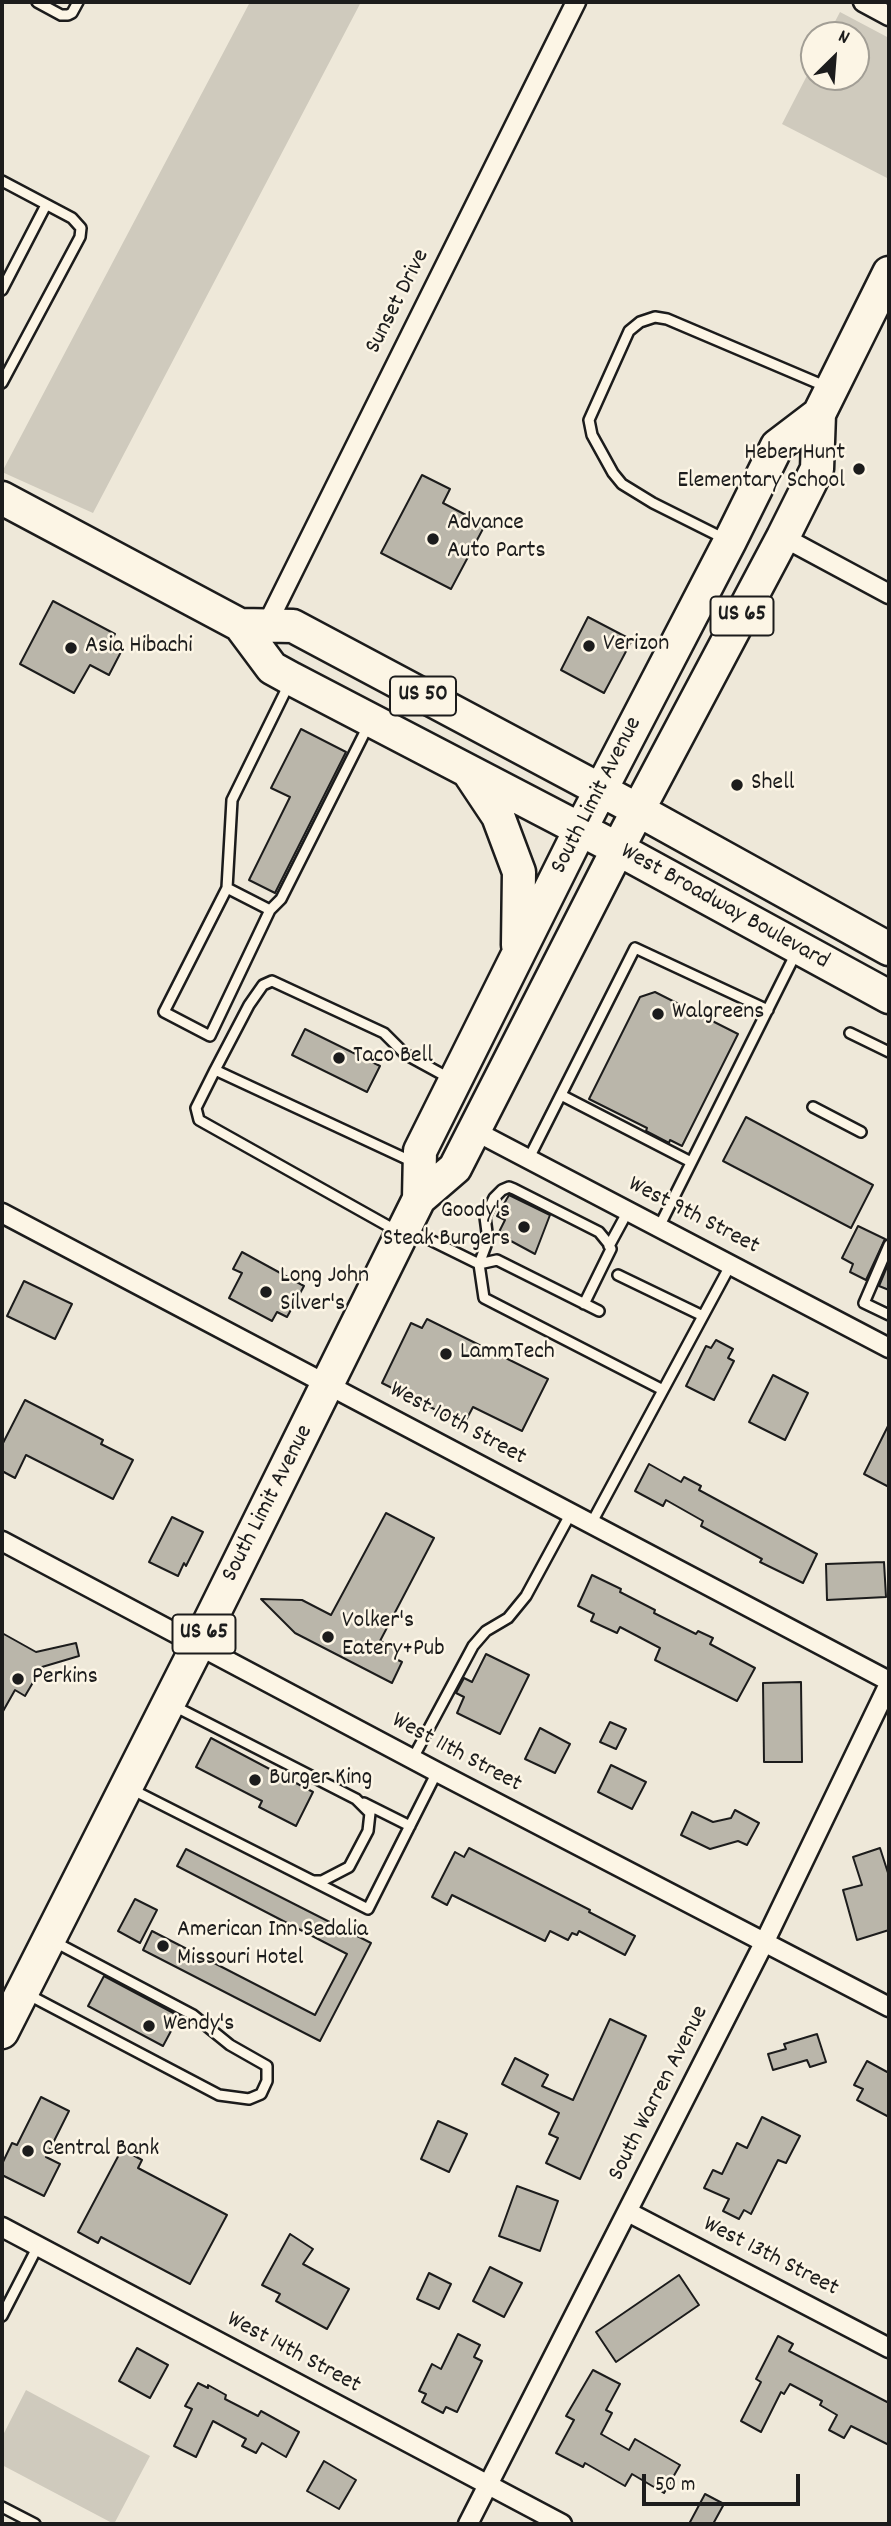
<!DOCTYPE html>
<html>
<head>
<meta charset="utf-8">
<style>
	body { margin:0 }
	#map { position:relative; width:891px; height:2526px; overflow:hidden; background:#eee8d9; font-family:Dekko,sans-serif }
	canvas { display:block }
	.frame { position:absolute; inset:0; border:4px solid #1c1c1c; pointer-events:none }
	.north { position:absolute; left:800px; top:21px; width:70px; height:70px; box-sizing:border-box; background:#fcf5e5; border:2px solid #a29e95; border-radius:50%; rotate:25deg; font-size:19px; font-weight:700; line-height:28px; text-align:center; color:#1c1c1c }
	.north::after { content:''; display:block; margin:auto; width:24px; height:32px; background:#1c1c1c; clip-path:polygon(50% 0,100% 100%,50% 72%,0 100%) }
	.scale { position:absolute; left:642px; top:2474px; width:158px; height:32px; box-sizing:border-box; border:4px solid #1c1c1c; border-top:0; padding-left:9px; font-size:21px; line-height:24px; white-space:nowrap; color:#1c1c1c; -webkit-text-stroke:5px #fcf5e5; paint-order:stroke }
</style>
</head>
<body>
<div id="map">
<canvas width="891" height="2526"></canvas>
<div class="frame"></div>
<div class="north">N</div>
<div class="scale">50 m</div>
</div>
<script>
const c = document.querySelector('canvas').getContext('2d');
c.lineJoin = 'round';
function fillPath(path, color) { c.fillStyle = color; c.fill(path, 'evenodd'); }
const toPath = rows => new Path2D(rows.map(r => 'M' + r).join(''));
function trace(path, color, width, dash) { c.strokeStyle = color; c.lineWidth = width; c.lineCap = dash ? 'butt' : 'round'; c.setLineDash(dash || []); c.stroke(path); }
function write(font, color, halo, rows, align = 'center') {
  c.font = font + ' Dekko,sans-serif'; c.lineWidth = 5; c.setLineDash([]); c.textBaseline = 'middle'; c.strokeStyle = halo; c.fillStyle = color; for (const [text, x, y, turn = 0] of rows) {
    c.save(); c.translate(x, y); c.rotate((+turn || 0) * Math.PI / 180); c.textAlign = isNaN(turn) ? turn : align; if (halo) c.strokeText(text, 0, 0); c.fillText(text, 0, 0); c.restore();
  }
}
fillPath(toPath([
	[250,2,361,2,93,513,2,472],
	[840,12,889,38,889,179,782,124,814,62,814,77,856,77,856,35,828,35],
	[26,2390,150,2456,114,2524,2,2465,2,2437]
]), '#cfcabd');
const building = toPath([
	[422,475,450,489,443,503,485,525,451,589,381,553,422,475],
	[53,601,115,634,111,641,123,648,109,675,90,665,74,693,20,664,53,601],
	[588,617,632,640,604,693,561,670,588,617],
	[301,729,346,752,275,893,249,880,290,797,271,788,301,729],
	[655,992,738,1034,682,1146,670,1140,669,1143,646,1131,647,1128,589,1099,640,997,655,992],
	[305,1029,380,1066,367,1092,292,1055,305,1029],
	[746,1117,873,1185,851,1228,723,1161,746,1117],
	[509,1195,550,1215,535,1254,498,1234,505,1220,497,1216,509,1195],
	[858,1226,885,1239,866,1280,850,1272,853,1264,842,1258,858,1226],
	[242,1252,304,1286,287,1317,277,1312,272,1321,229,1298,242,1273,233,1269,242,1252],
	[889,1262,889,1290,879,1286,889,1262],
	[24,1281,72,1304,55,1339,7,1316,24,1281],
	[427,1319,548,1379,522,1431,473,1407,464,1424,382,1383,411,1323,422,1328,427,1319],
	[716,1340,733,1349,728,1358,734,1361,714,1400,686,1386,706,1346,711,1348,716,1340],
	[773,1375,808,1393,785,1440,749,1422,773,1375],
	[25,1400,103,1440,101,1444,133,1460,113,1499,26,1455,15,1478,2,1471,2,1445,25,1400],
	[889,1424,889,1487,864,1474,889,1424],
	[649,1464,681,1482,684,1477,701,1486,699,1490,817,1554,803,1583,760,1562,762,1559,701,1526,703,1521,666,1500,663,1506,635,1491,649,1464],
	[386,1513,434,1538,380,1641,400,1651,396,1659,402,1662,392,1683,295,1633,261,1599,302,1600,331,1615,386,1513],
	[172,1517,203,1532,186,1566,184,1563,178,1576,149,1562,172,1517],
	[884,1562,886,1597,827,1600,826,1564,884,1562],
	[592,1575,621,1589,620,1592,655,1610,654,1613,696,1634,698,1631,713,1638,710,1644,755,1668,737,1701,655,1660,660,1648,620,1627,617,1633,591,1621,594,1614,578,1606,592,1575],
	[2,1633,36,1652,76,1643,79,1656,42,1667,25,1696,15,1690,2,1713,2,1633],
	[486,1654,529,1675,500,1734,457,1713,464,1697,456,1693,464,1678,472,1682,486,1654],
	[801,1682,802,1762,764,1762,763,1683,801,1682],
	[610,1722,626,1729,616,1749,600,1742,610,1722],
	[540,1728,570,1744,555,1773,525,1759,540,1728],
	[211,1738,313,1792,296,1826,259,1807,262,1801,196,1767,211,1738],
	[611,1765,646,1782,632,1809,598,1792,611,1765],
	[735,1810,759,1823,747,1845,738,1841,710,1849,681,1835,692,1812,713,1822,731,1818,735,1810],
	[469,1848,590,1910,589,1912,635,1936,625,1955,579,1931,577,1935,572,1933,568,1940,550,1931,545,1941,452,1895,447,1905,432,1897,455,1852,464,1857,469,1848],
	[880,1848,889,1876,889,1930,857,1940,843,1890,862,1885,853,1857,880,1848],
	[186,1849,371,1943,320,2041,143,1950,152,1931,315,2015,347,1954,177,1866,186,1849],
	[135,1899,157,1910,140,1943,118,1931,135,1899],
	[104,1976,179,2016,163,2046,88,2006,104,1976],
	[610,2019,646,2036,580,2179,546,2163,558,2138,549,2134,559,2113,502,2084,515,2058,548,2075,542,2086,573,2100,610,2019],
	[817,2034,826,2062,810,2067,807,2060,773,2070,768,2054,786,2049,784,2044,817,2034],
	[867,2061,889,2073,889,2117,857,2100,863,2089,854,2085,867,2061],
	[41,2097,69,2111,46,2157,60,2164,44,2196,2,2175,2,2164,12,2143,17,2145,41,2097],
	[762,2117,800,2136,786,2163,778,2160,751,2214,744,2210,739,2219,723,2211,729,2199,704,2188,713,2170,722,2174,737,2143,747,2148,762,2117],
	[438,2121,467,2134,449,2172,421,2159,438,2121],
	[122,2149,142,2160,138,2168,227,2215,190,2284,101,2237,98,2243,78,2232,122,2149],
	[517,2186,558,2201,540,2251,499,2236,517,2186],
	[290,2234,313,2249,303,2264,349,2289,327,2329,276,2301,280,2294,262,2285,290,2234],
	[490,2267,522,2283,504,2317,473,2301,490,2267],
	[429,2273,451,2284,439,2309,417,2299,429,2273],
	[679,2275,699,2305,616,2362,596,2332,679,2275],
	[458,2334,480,2345,474,2357,482,2361,457,2412,446,2407,443,2413,422,2402,426,2394,419,2391,432,2364,441,2369,458,2334],
	[778,2336,793,2344,789,2351,889,2403,889,2445,851,2426,844,2438,829,2430,837,2415,820,2405,822,2401,790,2384,784,2394,781,2392,761,2432,741,2421,761,2382,756,2379,778,2336],
	[137,2348,168,2365,150,2398,119,2381,137,2348],
	[593,2370,620,2384,606,2410,612,2413,601,2434,629,2450,635,2439,680,2465,664,2493,632,2474,625,2486,585,2463,583,2467,556,2453,574,2420,566,2416,593,2370],
	[198,2383,208,2388,208,2385,226,2395,225,2399,258,2416,261,2411,299,2432,286,2457,262,2443,256,2453,242,2446,246,2439,213,2421,196,2457,174,2446,192,2409,185,2406,198,2383],
	[324,2461,356,2480,339,2509,307,2491,324,2461],
	[705,2494,724,2504,713,2524,689,2524,705,2494]
]);
fillPath(building, '#bab6aa');
trace(building, '#1c1c1c', 2);
const lane = toPath([
	[37,2,61,15,68,15,72,13,78,2],
	[2,181,72,218,81,228,80,237,2,383],
	[2,290,46,205],
	[725,539,653,503,622,484,613,473,592,435,589,420,629,331,640,322,655,317,667,319,827,387],
	[227,888,270,910,210,1036,164,1012,227,888,232,800,289,684],
	[270,910,281,899,369,724],
	[850,1033,889,1052],
	[215,1070,196,1108,199,1120,397,1231],
	[561,1095,691,1162],
	[813,1107,861,1132],
	[529,1158,635,948,768,1010],
	[413,1162,215,1070,249,1005,263,985,272,981,384,1033,405,1054,449,1078],
	[659,1227,796,953],
	[410,1230,479,1264,497,1260,599,1311],
	[889,1245,864,1303,889,1315],
	[609,1246,628,1211],
	[618,1275,703,1316],
	[584,1304,611,1249,608,1243,599,1232,514,1189,509,1187,502,1190,494,1198,485,1217,488,1240,479,1264,484,1298,663,1390],
	[591,1524,731,1264],
	[174,1706,356,1799,370,1813,368,1831,349,1867,322,1881,314,1881],
	[413,1758,473,1646,486,1631,508,1618,526,1596,571,1513],
	[131,1789,368,1909,437,1772],
	[364,1803,410,1826],
	[27,1994,219,2095,249,2099,261,2094,267,2081,267,2066,230,2045,193,2015,53,1941],
	[2,2316,38,2246],
	[2,2507,35,2524]
]);
const street = toPath([
	[863,2,889,16],
	[783,537,889,594],
	[266,626,576,2],
	[475,1131,889,1348],
	[2,1213,889,1681],
	[2,1541,437,1772,889,2007],
	[628,2212,889,2348],
	[2,2227,562,2524],
	[468,2524,765,1941,889,1684]
]);
const highway = toPath([
	[2,498,240,625,272,668,292,679,618,849,889,997],
	[240,625,293,626,638,810,889,949],
	[470,774,498,816,519,872,518,945],
	[419,1199,420,1151,580,830,730,541,777,446,819,414],
	[2,2032,198,1645,419,1199,455,1168,627,831,783,537,817,469,819,414,889,273]
]);
trace(lane, '#1c1c1c', 14);
trace(street, '#1c1c1c', 23);
trace(highway, '#1c1c1c', 37);
trace(lane, '#fcf5e5', 9);
trace(street, '#fcf5e5', 18);
trace(highway, '#fcf5e5', 32);
for (const [x, y, r, color] of [
	[859,469,7,"#1c1c1c"],
	[433,539,7,"#1c1c1c"],
	[589,646,7,"#1c1c1c"],
	[71,648,7,"#1c1c1c"],
	[737,785,7,"#1c1c1c"],
	[658,1014,7,"#1c1c1c"],
	[339,1058,7,"#1c1c1c"],
	[524,1227,7,"#1c1c1c"],
	[266,1292,7,"#1c1c1c"],
	[446,1354,7,"#1c1c1c"],
	[328,1637,7,"#1c1c1c"],
	[18,1679,7,"#1c1c1c"],
	[255,1780,7,"#1c1c1c"],
	[163,1946,7,"#1c1c1c"],
	[149,2026,7,"#1c1c1c"],
	[28,2151,7,"#1c1c1c"]
]) { const dot = new Path2D(); dot.arc(x, y, r, 0, 2 * Math.PI); c.fillStyle = color; c.fill(dot); trace(dot, '#fcf5e5', 2.5); }
for (const [x, y, w] of [
	[742,616,63],
	[423,696,66],
	[204,1634,63]
]) { const box = new Path2D(); box.roundRect(x - w / 2, y - 19.5, w, 39, 5); c.fillStyle = '#fcf5e5'; c.fill(box); trace(box, '#1c1c1c', 2); }
write('bold 23px', '#1c1c1c', null, [
	["US 65",742,616],
	["US 50",423,696],
	["US 65",204,1634]
]);
write('24px', '#1c1c1c', '#fcf5e5', [
	["Sunset Drive",399,302,-63],
	["South Limit Avenue",598,796,-63],
	["West Broadway Boulevard",724,908,29],
	["West 9th Street",693,1217,27],
	["West 10th Street",457,1425,28],
	["South Limit Avenue",269,1504,-63],
	["West 11th Street",456,1754,28],
	["South Warren Avenue",660,2094,-63],
	["West 13th Street",770,2258,27],
	["West 14th Street",293,2354,28]
]);
write('24px', '#1c1c1c', '#fcf5e5', [
	["Heber Hunt",845,455,"right"],
	["Elementary School",845,483,"right"],
	["Advance",447,525],
	["Auto Parts",447,553],
	["Verizon",603,646],
	["Asia Hibachi",85,648],
	["Shell",751,785],
	["Walgreens",672,1014],
	["Taco Bell",353,1058],
	["Goody's",510,1213,"right"],
	["Steak Burgers",510,1241,"right"],
	["Long John",280,1278],
	["Silver's",280,1306],
	["LammTech",460,1354],
	["Volker's",342,1623],
	["Eatery+Pub",342,1651],
	["Perkins",32,1679],
	["Burger King",269,1780],
	["American Inn Sedalia",177,1932],
	["Missouri Hotel",177,1960],
	["Wendy's",163,2026],
	["Central Bank",42,2151]
], 'left');
</script>
</body>
</html>
